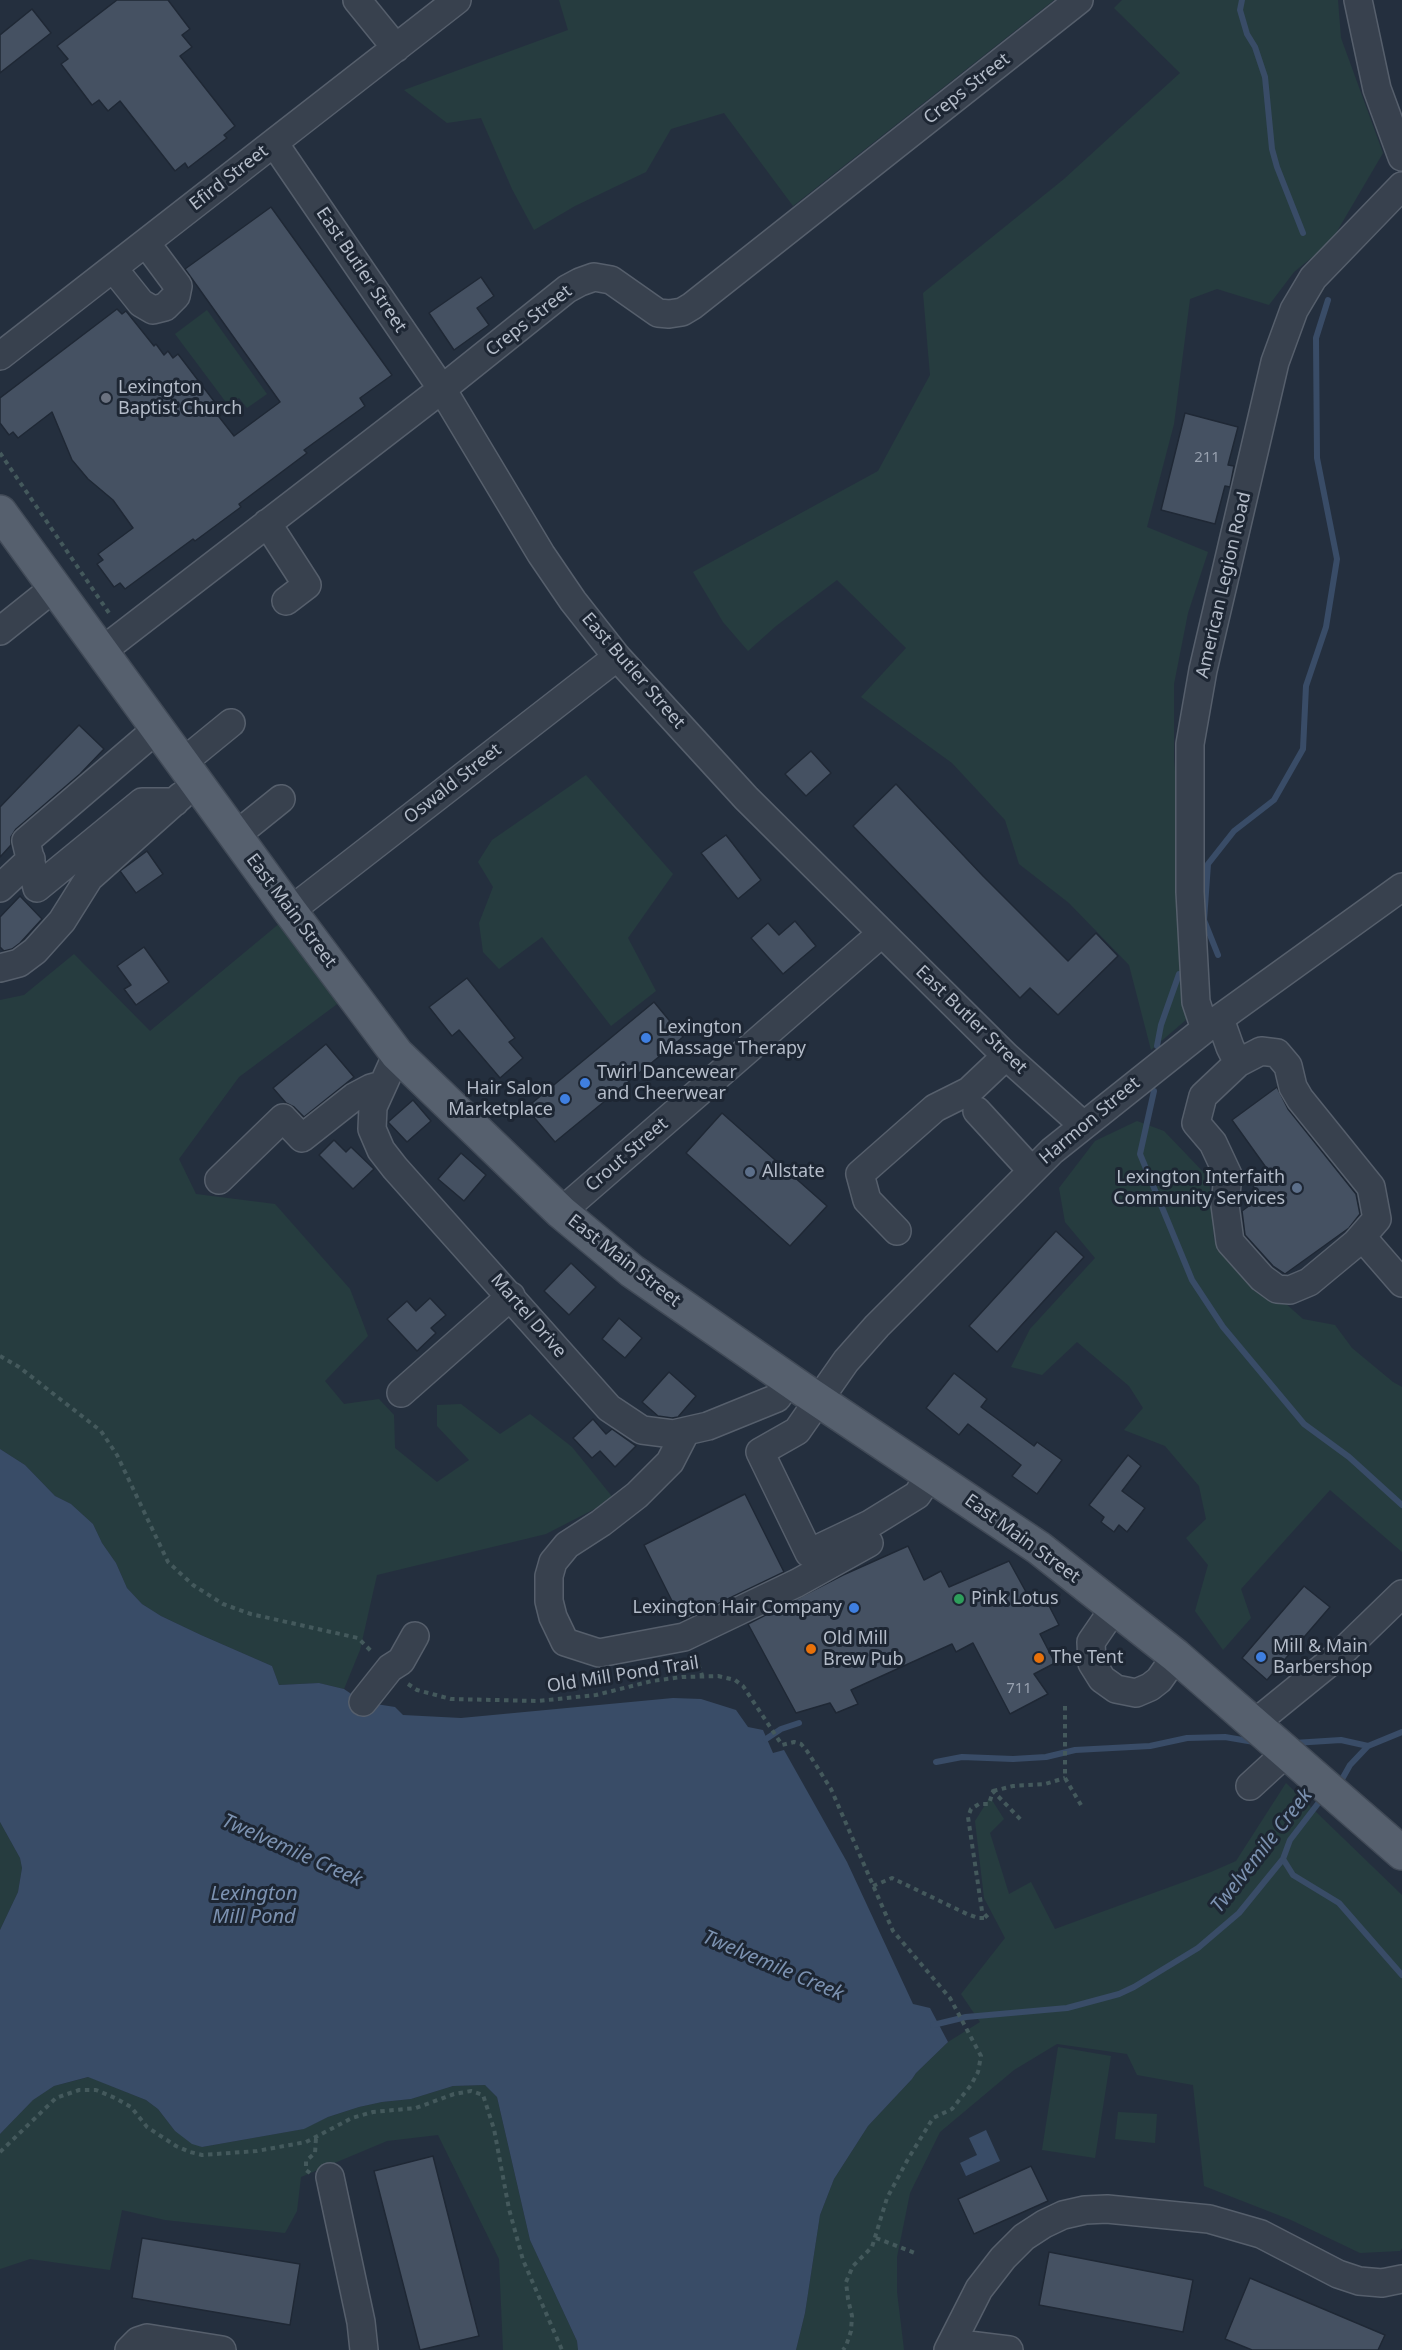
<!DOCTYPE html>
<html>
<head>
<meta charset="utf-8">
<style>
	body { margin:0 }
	canvas { display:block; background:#242f3e }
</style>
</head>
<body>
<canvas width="1402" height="2350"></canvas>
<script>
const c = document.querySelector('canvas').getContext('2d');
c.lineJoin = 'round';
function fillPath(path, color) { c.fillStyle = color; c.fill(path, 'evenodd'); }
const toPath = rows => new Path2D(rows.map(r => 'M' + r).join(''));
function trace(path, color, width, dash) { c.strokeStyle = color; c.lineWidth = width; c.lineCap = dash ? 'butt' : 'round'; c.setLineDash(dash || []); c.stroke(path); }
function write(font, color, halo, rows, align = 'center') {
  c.font = font + ' "Noto Sans",sans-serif'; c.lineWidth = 6; c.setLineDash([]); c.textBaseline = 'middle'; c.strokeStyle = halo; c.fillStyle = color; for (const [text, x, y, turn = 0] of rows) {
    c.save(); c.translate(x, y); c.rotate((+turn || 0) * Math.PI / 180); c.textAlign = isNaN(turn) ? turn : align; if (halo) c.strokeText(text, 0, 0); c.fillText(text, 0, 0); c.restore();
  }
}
fillPath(toPath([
	[559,0,1054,0,793,206,724,113,671,129,646,172,575,206,534,230,512,189,481,118,447,123,404,90,568,30],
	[1122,0,1338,0,1341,38,1383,153,1336,233,1316,254,1294,272,1269,305,1217,289,1190,299,1174,424,1147,527,1208,552,1188,613,1174,684,1174,758,1177,796,1177,901,1187,1019,1151,1050,1129,965,1069,903,1019,864,1005,820,952,763,861,697,906,648,837,580,776,626,748,651,723,622,693,572,878,471,930,375,923,293,1064,179,1180,73,1114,8],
	[207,310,267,394,247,408,239,398,228,405,175,334],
	[586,775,673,874,628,938,656,991,611,1026,542,937,499,969,483,952,479,923,493,887,478,862,492,840],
	[280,923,352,993,239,1077,179,1159,196,1194,275,1204,350,1289,368,1336,325,1381,344,1404,379,1399,394,1415,395,1448,437,1482,469,1460,437,1426,437,1405,461,1404,500,1434,530,1414,572,1447,614,1499,546,1534,377,1575,360,1650,344,1689,319,1683,279,1685,272,1666,201,1635,161,1616,142,1604,127,1588,116,1563,102,1543,93,1524,71,1504,55,1496,25,1465,0,1449,0,1000,24,995,74,954,150,1031],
	[1137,1121,1164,1131,1209,1178,1214,1240,1303,1319,1335,1325,1352,1348,1393,1382,1402,1387,1402,1552,1330,1490,1241,1589,1251,1618,1223,1650,1195,1611,1208,1565,1186,1538,1206,1519,1199,1486,1165,1446,1124,1430,1143,1408,1129,1386,1077,1342,1042,1375,1011,1367,1030,1329,1095,1258,1065,1222,1059,1188,1095,1141],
	[1286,1783,1402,1895,1402,2248,1400,2251,1360,2253,1291,2220,1204,2186,1193,2085,1137,2075,1127,2054,1057,2044,1014,2070,940,2132,910,2193,897,2257,897,2292,904,2350,796,2350,805,2313,820,2215,834,2179,868,2126,912,2079,916,2073,948,2042,980,2022,961,1994,1005,1938,984,1898,975,1821,990,1797,1004,1819,990,1833,1009,1894,1031,1882,1055,1929,1211,1872,1236,1861],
	[0,1822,20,1858,22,1868,18,1892,0,1930],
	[1058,2047,1111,2056,1095,2158,1042,2150],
	[89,2077,146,2100,158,2109,175,2131,202,2147,303,2129,328,2117,359,2107,382,2102,411,2099,453,2086,485,2085,497,2097,530,2240,577,2341,578,2350,503,2350,499,2259,438,2135,387,2141,301,2177,297,2211,285,2233,165,2220,122,2210,110,2270,30,2259,0,2269,0,2134,33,2100,54,2086],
	[1118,2112,1157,2114,1155,2143,1115,2139]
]), '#263c3f');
fillPath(toPath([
	[0,1449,25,1465,55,1496,71,1504,93,1524,102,1543,116,1563,127,1588,142,1604,161,1616,201,1635,272,1666,279,1685,319,1683,344,1689,363,1702,395,1707,403,1715,461,1718,673,1698,701,1699,736,1710,748,1727,763,1730,773,1753,784,1750,847,1862,913,2004,930,2008,948,2042,916,2073,912,2079,868,2126,834,2179,820,2215,805,2313,796,2350,578,2350,577,2341,530,2240,497,2097,485,2085,453,2086,411,2099,382,2102,359,2107,328,2117,304,2129,202,2147,192,2144,175,2131,158,2109,146,2100,88,2077,54,2086,33,2100,0,2134,0,1930,18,1892,22,1868,20,1858,0,1822],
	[986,2130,1000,2161,966,2176,960,2163,977,2155,969,2138]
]), '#394c67');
trace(toPath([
	[1242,0,1240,10,1247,34,1255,47,1265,77,1272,149,1277,167,1303,233],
	[1218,955,1204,920,1208,864,1234,831,1274,800,1303,749,1306,686,1326,627,1337,559,1317,458,1316,338,1328,300],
	[1157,1046,1161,1025,1179,974],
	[1154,1091,1140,1154,1192,1280,1223,1327,1304,1424,1349,1457,1402,1505],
	[766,1739,781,1729,799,1723],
	[1294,1743,1341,1740,1368,1746],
	[936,1762,962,1757,1013,1759,1046,1757,1075,1750,1150,1746,1187,1738,1225,1737,1254,1742],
	[1337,1784,1341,1781,1350,1765,1368,1746,1402,1732],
	[1283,1859,1293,1875,1339,1903,1402,1975],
	[933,2025,966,2017,1067,2008,1119,1994,1134,1987,1198,1948,1239,1913,1283,1859,1290,1840,1323,1797]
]), '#394c67', 6);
const building = toPath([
	[117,0,168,0,190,29,182,35,192,47,180,56,235,126,224,135,227,138,188,168,185,163,175,171,120,101,108,111,99,100,92,105,61,64,68,59,57,46,117,0],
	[32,9,51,33,0,73,0,35,32,9],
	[271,207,392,375,360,398,365,406,304,450,307,453,239,504,241,507,195,541,193,539,125,589,120,583,114,587,97,564,103,560,98,554,133,528,113,500,88,479,72,460,52,412,18,438,13,432,9,435,0,423,0,398,117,309,122,314,126,311,154,346,156,344,164,355,168,351,173,358,178,354,220,409,216,413,234,436,280,402,185,269,271,207],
	[481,277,494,296,477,308,489,325,454,350,429,313,481,277],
	[1185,413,1238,427,1228,465,1234,466,1230,487,1225,486,1215,524,1161,510,1185,413],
	[79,725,104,749,80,774,16,829,11,837,11,845,0,857,0,807,79,725],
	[811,751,831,773,806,796,785,774,811,751],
	[896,784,983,876,1068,961,1096,933,1118,956,1058,1015,1030,988,1020,998,853,826,896,784],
	[726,835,761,880,738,899,701,853,726,835],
	[147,851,163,874,136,893,120,871,147,851],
	[20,896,42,919,20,943,12,949,4,951,0,947,0,917,20,896],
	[795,921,816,946,783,974,751,938,768,923,779,935,795,921],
	[144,947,169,982,136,1005,124,989,131,985,117,966,144,947],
	[467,978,515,1038,509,1042,523,1058,500,1078,459,1030,452,1036,429,1007,467,978],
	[654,1002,683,1037,555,1142,526,1108,654,1002],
	[326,1044,354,1077,304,1117,294,1107,286,1103,273,1088,326,1044],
	[1277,1087,1288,1109,1356,1194,1360,1214,1349,1228,1285,1274,1273,1266,1245,1235,1242,1211,1261,1197,1253,1186,1270,1173,1232,1120,1277,1087],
	[413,1100,431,1121,407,1142,388,1122,413,1100],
	[722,1113,827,1206,790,1246,686,1153,722,1113],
	[334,1140,346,1152,351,1147,374,1169,353,1189,319,1155,334,1140],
	[461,1153,486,1175,464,1201,438,1179,461,1153],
	[1056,1231,1084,1257,997,1352,969,1326,1056,1231],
	[571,1263,596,1287,569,1315,544,1291,571,1263],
	[430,1298,446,1315,431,1328,436,1333,417,1351,387,1319,407,1301,416,1311,430,1298],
	[619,1318,642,1338,625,1358,602,1339,619,1318],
	[669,1372,696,1396,678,1417,672,1418,658,1416,642,1402,669,1372],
	[954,1373,987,1399,981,1407,1034,1446,1037,1442,1062,1460,1037,1494,1012,1476,1021,1465,968,1424,959,1435,926,1408,954,1373],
	[593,1419,606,1434,612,1429,636,1446,615,1467,600,1451,592,1458,573,1438,593,1419],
	[1128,1455,1141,1466,1122,1491,1145,1508,1127,1532,1119,1525,1114,1532,1101,1522,1104,1517,1089,1505,1128,1455],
	[745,1494,784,1572,682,1621,644,1545,745,1494],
	[908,1546,924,1580,941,1571,949,1587,1009,1561,1031,1601,1044,1596,1059,1625,1040,1634,1055,1663,1034,1674,1048,1694,1010,1714,973,1643,956,1652,952,1644,851,1690,858,1704,836,1713,830,1703,796,1713,748,1624,843,1575,908,1546],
	[1304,1586,1330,1607,1267,1680,1242,1658,1304,1586],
	[433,2156,479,2336,420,2350,374,2171,433,2156],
	[1031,2166,1048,2201,974,2234,958,2199,1031,2166],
	[142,2238,300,2264,290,2325,132,2298,142,2238],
	[1049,2252,1193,2280,1183,2332,1039,2305,1049,2252],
	[1250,2278,1385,2335,1378,2350,1252,2350,1225,2339,1250,2278]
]);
fillPath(building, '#455162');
trace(building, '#1f2835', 1.5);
const minor = toPath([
	[357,0,396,48],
	[1358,0,1377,89,1402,157],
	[274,143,442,389,541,554,573,601,617,657,746,798,1006,1056,1083,1125],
	[113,268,141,303,153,310,165,307,176,296,178,286,146,243],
	[0,356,457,0],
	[267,523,307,585,286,601],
	[0,631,55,587],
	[102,651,442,389,567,289,580,282,594,277,611,280,658,313,669,314,682,312,692,306,1079,0],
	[158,728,26,841,37,888,142,802,175,802],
	[182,763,231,723],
	[235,836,281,799],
	[0,888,31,859],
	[290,911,617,657],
	[0,968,19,963,35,951,62,921,89,878,181,796],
	[1220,1019,1230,1047,1238,1063,1261,1051,1277,1053,1288,1066,1293,1087,1300,1099,1371,1187,1377,1219,1356,1243,1309,1282,1290,1290,1277,1289,1262,1278,1230,1242,1225,1205,1228,1175,1213,1143,1196,1123,1203,1096,1238,1063],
	[1205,1029,1196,1002,1190,892,1190,744,1203,670,1275,362,1294,310,1313,278,1402,186],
	[397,1054,373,1107,372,1129,381,1150,395,1168,609,1408,642,1430,673,1434,708,1426,777,1398,789,1380],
	[977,1111,1032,1171],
	[219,1180,283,1118,302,1138,354,1097,371,1088,382,1085],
	[561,1212,882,933],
	[897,1231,867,1200,860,1174,935,1108,969,1091,1006,1056],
	[1362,1237,1402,1283],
	[401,1393,511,1296],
	[686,1431,670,1462,637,1495,601,1523,567,1545,553,1562,549,1576,549,1601,553,1617,565,1642,599,1653,684,1637,797,1583,869,1543],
	[931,1474,917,1495,870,1524,809,1553,760,1452,797,1431,846,1361,877,1326,1052,1151,1205,1029,1402,887],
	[1115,1607,1091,1642,1092,1663,1102,1679,1116,1689,1136,1693,1150,1687,1159,1680,1176,1656],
	[363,1702,390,1668,401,1661,415,1636],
	[1254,1724,1340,1654,1402,1594],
	[1250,1786,1287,1752],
	[330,2177,361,2322,364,2350],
	[952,2343,1009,2350],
	[129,2350,138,2341,147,2338,222,2350],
	[948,2350,979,2289,1003,2258,1024,2237,1044,2224,1063,2215,1085,2210,1107,2209,1209,2219,1261,2234,1338,2274,1359,2281,1382,2283,1402,2279]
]);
const major = toPath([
	[0,512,290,911,397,1054,561,1212,632,1271,799,1387,1039,1548,1176,1656,1402,1853]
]);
trace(minor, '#565f6c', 30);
trace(major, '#414a57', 36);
trace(toPath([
	[0,453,111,616],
	[0,1356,19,1367,101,1431,117,1455,168,1562,193,1585,223,1604,251,1614,358,1638,373,1653],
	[695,1656,702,1675],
	[408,1684,417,1690,451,1699,538,1701,596,1695,652,1681,682,1677,718,1676,735,1680,743,1686,782,1745,794,1742,801,1744,807,1751,831,1789,893,1931,950,1998,981,2056,978,2072,971,2085,952,2109,933,2118,908,2159,887,2198,872,2247,853,2266,846,2282,848,2299,852,2316,851,2331,846,2346,843,2350],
	[1065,1706,1065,1778,1081,1805],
	[993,1791,1013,1786,1045,1784,1065,1778],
	[873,1886,892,1878,967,1914,978,1918,988,1918,982,1911,968,1817,971,1809,979,1804,989,1804,993,1791,1021,1820],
	[0,2152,56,2098,79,2090,96,2090,115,2098,131,2107,147,2127,176,2146,190,2152,202,2155,257,2151,306,2142,352,2118,373,2112,416,2108,454,2094,471,2091,483,2095,494,2129,509,2209,523,2260,562,2350],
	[310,2173,306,2170,306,2161,315,2153,316,2138],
	[876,2238,915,2253]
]), '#44595c', 4, [4.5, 4.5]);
trace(minor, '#38414e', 27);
trace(major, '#56606e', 33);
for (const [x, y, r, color] of [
	[106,398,6,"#6b7280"],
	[646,1038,6,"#3f7fe0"],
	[585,1083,6,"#3f7fe0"],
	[565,1099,6,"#3f7fe0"],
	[750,1172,6,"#5c6f8a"],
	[1297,1188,6,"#5c6f8a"],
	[959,1599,6,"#2e9e5b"],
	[854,1608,6,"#3f7fe0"],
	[811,1649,6,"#e8710a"],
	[1261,1657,6,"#3f7fe0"],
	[1039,1658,6,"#e8710a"]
]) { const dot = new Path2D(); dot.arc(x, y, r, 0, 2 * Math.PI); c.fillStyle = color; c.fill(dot); trace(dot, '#1d2633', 2); }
write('15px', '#98a1af', null, [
	["211",1207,458],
	["711",1019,1689]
]);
write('18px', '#b4bcc9', '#1d2633', [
	["Creps Street",967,89,-38],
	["Efird Street",229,178,-38],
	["East Butler Street",361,270,56],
	["Creps Street",529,321,-38],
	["American Legion Road",1224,585,-77],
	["East Butler Street",633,671,49],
	["Oswald Street",453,784,-38],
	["East Main Street",291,911,53],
	["East Butler Street",971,1020,44],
	["Harmon Street",1090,1121,-40],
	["Crout Street",627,1155,-41],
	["East Main Street",624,1261,38],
	["Martel Drive",528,1316,49],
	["East Main Street",1022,1539,36],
	["Old Mill Pond Trail",623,1675,-9]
]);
write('18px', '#b4bcc9', '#1d2633', [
	["Lexington",118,388],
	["Baptist Church",118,409],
	["Lexington",658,1028],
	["Massage Therapy",658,1049],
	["Twirl Dancewear",597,1073],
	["and Cheerwear",597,1094],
	["Hair Salon",553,1089,"right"],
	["Marketplace",553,1110,"right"],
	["Allstate",762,1172],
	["Lexington Interfaith",1285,1178,"right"],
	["Community Services",1285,1199,"right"],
	["Pink Lotus",971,1599],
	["Lexington Hair Company",842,1608,"right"],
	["Old Mill",823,1639],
	["Brew Pub",823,1660],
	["Mill & Main",1273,1647],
	["Barbershop",1273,1668],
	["The Tent",1051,1658]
], 'left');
write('italic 20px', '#7c92b1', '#1d2633', [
	["Twelvemile Creek",292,1851,24],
	["Twelvemile Creek",1262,1851,-52],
	["Lexington",254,1894],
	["Mill Pond",254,1917],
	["Twelvemile Creek",773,1966,23]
]);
</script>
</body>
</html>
